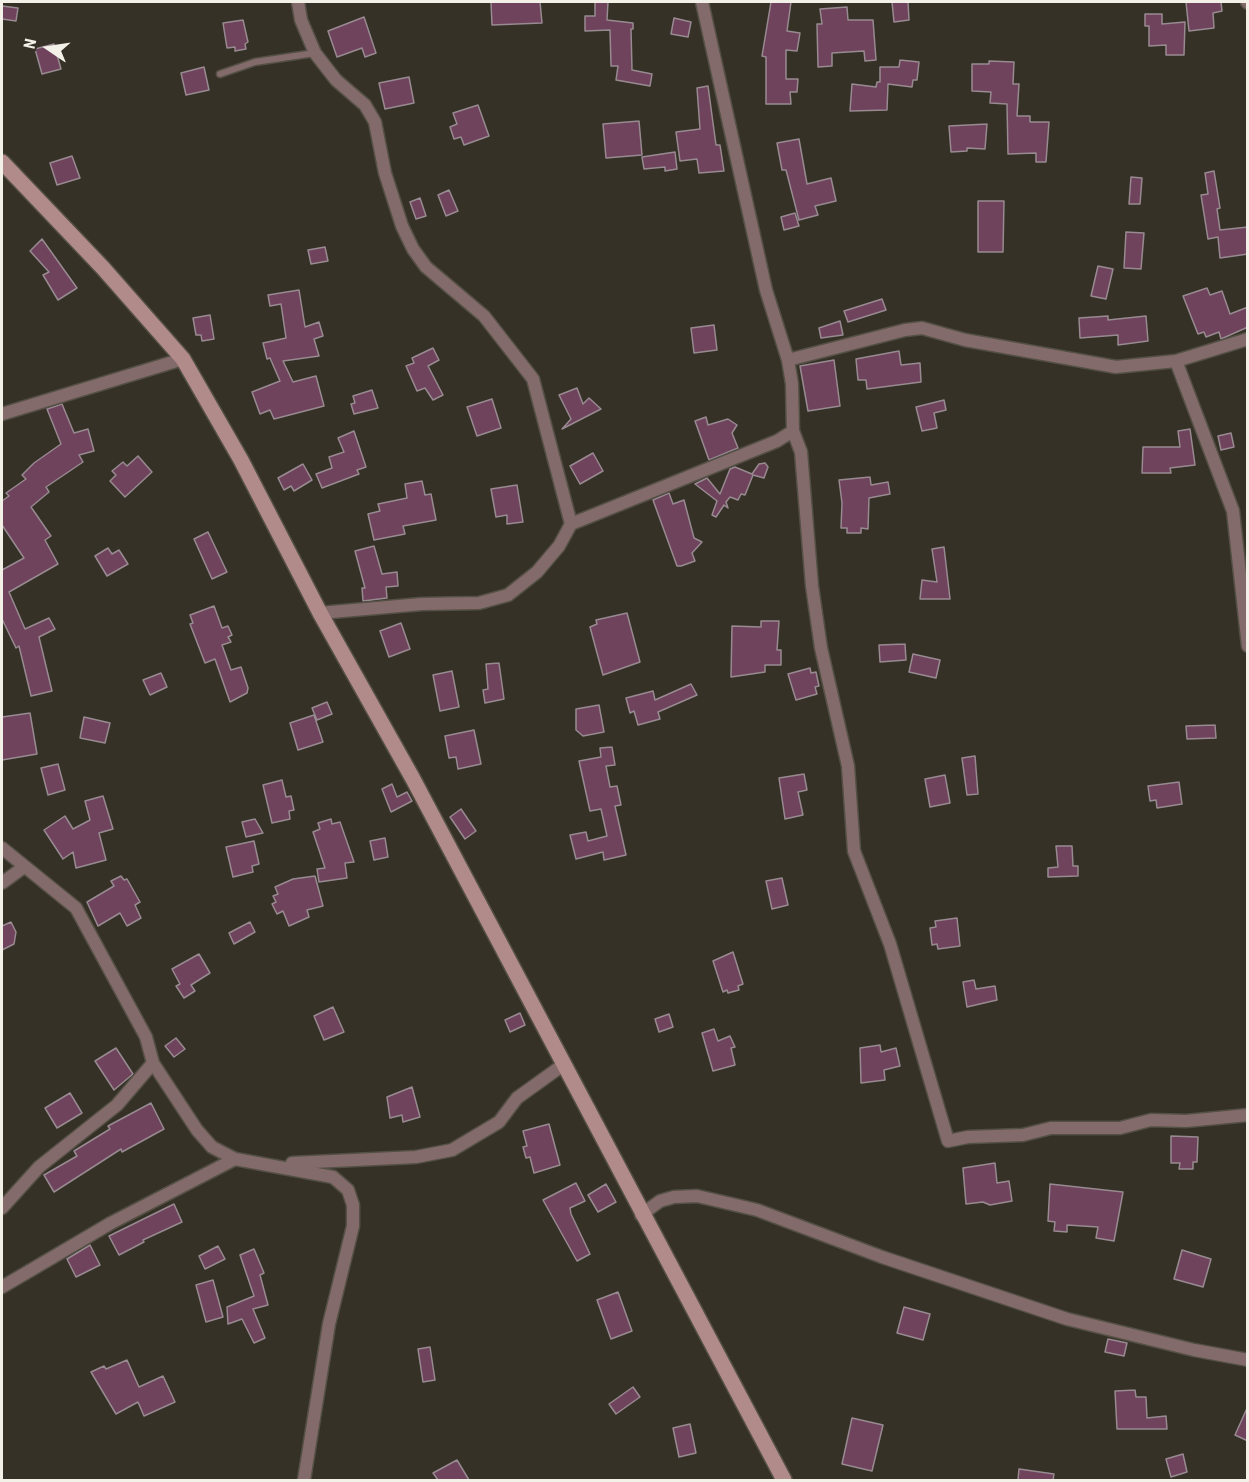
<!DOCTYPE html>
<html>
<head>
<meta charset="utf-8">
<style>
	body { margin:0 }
	#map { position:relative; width:1249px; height:1482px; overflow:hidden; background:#363126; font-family:"Roboto Condensed",sans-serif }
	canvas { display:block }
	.frame { position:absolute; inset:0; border:3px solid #f3f0e8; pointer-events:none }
	.north { position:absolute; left:18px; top:18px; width:60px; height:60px; -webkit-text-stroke:4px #363126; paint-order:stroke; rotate:283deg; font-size:16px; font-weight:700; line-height:24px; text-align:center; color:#f3f0e8 }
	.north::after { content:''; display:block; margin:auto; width:21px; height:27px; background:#f3f0e8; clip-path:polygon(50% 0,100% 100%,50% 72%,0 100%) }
</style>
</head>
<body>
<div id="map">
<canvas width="1249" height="1482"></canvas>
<div class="frame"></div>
<div class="north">N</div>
</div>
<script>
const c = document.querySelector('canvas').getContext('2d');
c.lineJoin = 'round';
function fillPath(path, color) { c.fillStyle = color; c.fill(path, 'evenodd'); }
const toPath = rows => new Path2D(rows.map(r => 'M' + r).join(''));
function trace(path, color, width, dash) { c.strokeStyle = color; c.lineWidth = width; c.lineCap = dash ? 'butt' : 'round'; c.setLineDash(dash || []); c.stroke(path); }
const building = toPath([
	[491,2,540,2,542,23,492,25,491,2],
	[595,2,608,2,607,20,633,23,633,29,631,29,632,70,652,74,650,86,616,80,618,66,611,66,610,30,585,31,585,16,595,16,595,2],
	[771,2,791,2,787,31,800,33,797,51,786,50,786,79,798,79,797,92,790,92,791,104,766,104,766,57,762,56,771,2],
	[892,2,908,2,909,20,894,22,892,2],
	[1186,2,1221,2,1222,11,1213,13,1214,28,1189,31,1186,2],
	[2,6,18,8,16,21,2,19,2,6],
	[847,7,848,20,873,20,876,60,865,61,864,51,832,53,832,66,818,67,817,24,822,24,820,9,847,7],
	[1145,14,1162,14,1162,24,1185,22,1184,55,1166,55,1166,45,1149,46,1149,26,1145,26,1145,14],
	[364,17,376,53,365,57,362,48,337,57,328,31,364,17],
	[674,18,691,22,688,37,671,34,674,18],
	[243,20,248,42,245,44,246,49,235,51,235,47,227,48,223,23,243,20],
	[54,44,61,69,42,74,35,49,54,44],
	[900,60,919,62,917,80,913,80,912,87,888,84,887,110,850,111,852,84,876,87,877,82,880,82,880,67,899,67,900,60],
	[989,61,1014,62,1013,84,1019,84,1017,116,1030,116,1030,122,1049,122,1046,162,1036,162,1036,153,1008,154,1007,104,990,103,991,92,972,91,972,64,989,64,989,61],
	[204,67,209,90,186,95,181,73,204,67],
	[409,77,414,103,385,109,379,83,409,77],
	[708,86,716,145,720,145,724,171,699,173,697,159,680,161,676,132,700,129,697,88,708,86],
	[478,105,489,136,464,145,461,137,454,139,450,127,457,124,453,113,478,105],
	[639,121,642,155,606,158,603,124,639,121],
	[987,124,985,149,967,148,967,151,951,152,949,126,987,124],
	[799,139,807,184,831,178,836,201,815,206,818,215,799,220,786,170,782,170,777,143,799,139],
	[675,152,677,169,665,171,665,167,644,169,642,157,675,152],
	[72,156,80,178,57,185,50,163,72,156],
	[1214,171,1220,208,1217,209,1220,230,1248,227,1248,254,1220,258,1218,237,1208,239,1201,195,1208,194,1205,173,1214,171],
	[1131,177,1142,178,1140,204,1129,204,1131,177],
	[449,190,458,211,446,216,438,195,449,190],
	[420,198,426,216,416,219,410,202,420,198],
	[978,201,1004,201,1003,252,978,252,978,201],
	[795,213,799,226,784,230,781,217,795,213],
	[1126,232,1144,233,1141,269,1124,268,1126,232],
	[42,239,77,288,58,300,43,275,49,272,30,251,42,239],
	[325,247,328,261,311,264,308,250,325,247],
	[1098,266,1113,269,1106,299,1091,296,1098,266],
	[1207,288,1210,295,1222,291,1230,314,1248,307,1248,327,1221,339,1219,332,1206,337,1204,332,1198,334,1183,296,1207,288],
	[299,290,305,327,319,322,323,336,314,339,319,356,283,361,293,382,316,376,324,406,274,419,270,410,260,414,252,392,280,381,270,358,267,359,263,343,286,338,281,304,270,306,268,295,299,290],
	[882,299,886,310,848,322,844,311,882,299],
	[210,315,214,339,202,341,201,335,196,335,193,318,210,315],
	[1108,316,1108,320,1146,316,1148,341,1118,345,1118,335,1080,338,1079,318,1108,316],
	[840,321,843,335,821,338,819,328,840,321],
	[714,325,717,350,694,353,691,328,714,325],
	[433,348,439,360,428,366,443,395,433,400,425,388,417,391,406,366,414,363,412,358,433,348],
	[899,351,901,365,920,363,921,382,867,389,866,380,858,380,856,359,899,351],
	[834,360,840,406,808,411,800,366,834,360],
	[577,388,583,404,589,398,601,409,562,429,571,419,559,395,577,388],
	[372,390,378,408,354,414,351,404,355,403,353,396,372,390],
	[492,399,501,428,477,436,467,407,492,399],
	[944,400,946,410,934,413,937,428,922,431,916,407,944,400],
	[62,404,74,433,88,429,94,451,79,455,83,462,46,487,49,492,31,507,51,536,45,540,58,564,9,592,25,629,49,618,55,629,39,637,52,691,31,696,19,646,16,648,2,619,2,570,24,558,2,525,2,501,9,496,6,493,26,479,22,475,34,463,61,444,47,409,62,404],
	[706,417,708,425,728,419,737,425,732,433,738,448,709,460,695,421,706,417],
	[1190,429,1195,465,1170,468,1171,473,1142,473,1143,447,1180,447,1178,431,1190,429],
	[354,431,366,467,357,470,359,474,322,488,316,474,332,468,329,457,344,452,338,438,354,431],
	[1231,433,1234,447,1221,450,1218,436,1231,433],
	[593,453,603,471,580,484,570,466,593,453],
	[138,456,152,472,125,497,110,481,116,475,112,471,123,462,127,466,138,456],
	[765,463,768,467,764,478,753,475,745,495,741,494,738,500,730,497,726,502,728,508,724,505,716,517,712,515,717,501,695,484,707,478,720,494,730,469,735,467,752,474,759,464,765,463],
	[303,464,312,480,294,491,291,486,284,490,278,478,303,464],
	[870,477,871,485,888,482,890,494,869,498,868,529,861,528,861,533,847,533,847,528,841,528,842,503,839,480,870,477],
	[422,481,425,495,431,494,436,520,403,526,405,534,374,540,368,514,380,511,378,504,407,498,405,484,422,481],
	[517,485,523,522,507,524,507,515,496,517,491,489,517,485],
	[669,493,673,504,684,500,694,538,702,542,692,553,695,561,681,566,677,566,653,500,669,493],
	[208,532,227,572,212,579,194,539,208,532],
	[374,546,382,574,397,572,398,586,386,587,387,598,363,601,362,588,365,588,355,551,374,546],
	[944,547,950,599,920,599,922,580,937,582,932,549,944,547],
	[108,548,112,554,119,550,128,564,107,576,95,556,108,548],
	[214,606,222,628,228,626,232,635,228,637,231,642,222,645,231,670,241,667,248,688,247,693,230,702,215,659,205,663,190,624,193,623,190,615,214,606],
	[627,613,640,662,603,675,590,627,597,624,596,620,627,613],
	[761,621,779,621,777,650,781,650,781,665,765,665,765,672,731,677,732,626,761,627,761,621],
	[401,623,410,649,389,657,380,631,401,623],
	[905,644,906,660,880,662,879,645,905,644],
	[913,654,940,660,936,678,909,672,913,654],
	[499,663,504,699,485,703,483,690,488,689,486,664,499,663],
	[810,668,811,673,816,672,819,686,815,687,817,694,796,700,788,674,810,668],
	[452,671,459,707,440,711,433,675,452,671],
	[161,673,167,687,150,695,143,680,161,673],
	[691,684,697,695,658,712,660,719,638,725,634,711,630,713,626,698,653,691,655,700,691,684],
	[327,702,332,714,317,720,312,708,327,702],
	[599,705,604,732,583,736,576,730,576,709,599,705],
	[30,713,37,754,2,760,2,717,30,713],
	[314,715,323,742,298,750,290,723,314,715],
	[84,717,110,723,105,743,80,738,84,717],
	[1215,725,1216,738,1187,739,1186,726,1215,725],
	[474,730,481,764,458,769,456,757,449,758,445,736,474,730],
	[612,747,615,765,606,766,610,787,617,786,621,805,615,806,626,855,604,860,603,852,576,859,570,835,586,832,588,841,607,836,601,809,590,811,579,761,601,757,600,748,612,747],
	[975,756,978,794,967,795,962,758,975,756],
	[58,764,65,790,48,795,41,768,58,764],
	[804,774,807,790,798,792,803,815,785,819,779,778,804,774],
	[945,775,950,803,930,807,925,779,945,775],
	[282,780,286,797,291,796,294,810,289,811,290,819,272,823,263,785,282,780],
	[1179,782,1182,804,1157,808,1156,800,1150,801,1148,786,1179,782],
	[392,784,397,797,407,792,412,801,391,812,382,789,392,784],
	[103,796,113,829,99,833,106,860,76,868,73,852,63,859,44,830,65,816,73,829,90,820,85,801,103,796],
	[461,809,476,831,465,839,450,817,461,809],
	[255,819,263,833,246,837,242,822,255,819],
	[331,819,332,824,340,822,354,862,345,863,347,878,319,882,317,869,325,868,313,832,320,829,318,823,331,819],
	[385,838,388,857,374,860,370,841,385,838],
	[254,841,259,864,252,866,253,872,233,877,226,847,254,841],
	[1056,846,1072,846,1073,866,1078,866,1078,876,1048,877,1048,868,1058,867,1056,846],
	[121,876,124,880,127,879,140,902,135,905,141,918,127,926,120,913,98,926,87,902,114,886,111,881,121,876],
	[315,876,323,906,307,910,309,917,289,926,283,911,277,914,272,904,276,902,273,896,278,894,275,887,293,879,315,876],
	[782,878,788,905,772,909,766,881,782,878],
	[957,918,960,946,938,949,937,944,932,945,930,928,936,927,935,921,957,918],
	[11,922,16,932,14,944,2,950,2,926,11,922],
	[250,922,255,932,234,944,229,933,250,922],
	[733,952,743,984,738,986,739,990,728,993,727,990,723,992,713,961,733,952],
	[199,954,210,973,191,985,195,991,184,998,176,986,180,984,172,969,199,954],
	[974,980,976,989,995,986,997,1000,967,1007,963,982,974,980],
	[333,1007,344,1032,324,1040,314,1016,333,1007],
	[520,1013,525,1025,510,1032,505,1020,520,1013],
	[669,1014,673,1027,659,1032,655,1019,669,1014],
	[714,1029,718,1041,730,1036,735,1047,731,1048,735,1065,713,1071,702,1033,714,1029],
	[176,1038,185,1049,174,1057,165,1046,176,1038],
	[880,1045,881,1052,896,1048,900,1066,884,1070,885,1080,861,1083,860,1048,880,1045],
	[116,1048,133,1074,114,1090,95,1061,116,1048],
	[412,1087,420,1117,403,1122,402,1115,390,1118,387,1097,412,1087],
	[70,1093,82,1113,57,1128,45,1108,70,1093],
	[151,1103,164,1129,122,1152,121,1149,54,1192,44,1175,77,1156,74,1151,110,1129,108,1126,151,1103],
	[549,1124,560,1165,534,1173,530,1157,526,1158,523,1147,527,1146,523,1131,549,1124],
	[1171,1136,1198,1137,1197,1162,1193,1162,1193,1169,1179,1169,1180,1163,1171,1163,1171,1136],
	[995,1163,997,1183,1009,1181,1012,1201,990,1205,983,1202,966,1204,963,1168,995,1163],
	[576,1183,585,1201,570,1208,571,1214,590,1254,577,1261,543,1200,576,1183],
	[606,1184,616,1202,598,1212,588,1195,606,1184],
	[1050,1184,1123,1192,1114,1241,1096,1238,1098,1227,1067,1225,1067,1232,1054,1231,1055,1222,1048,1221,1050,1184],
	[174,1204,182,1222,143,1240,144,1242,119,1255,109,1236,174,1204],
	[90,1245,100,1265,76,1277,67,1259,90,1245],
	[218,1246,225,1259,205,1269,199,1256,218,1246],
	[254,1249,264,1273,260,1275,268,1305,253,1309,265,1338,254,1343,242,1319,228,1324,227,1307,254,1296,240,1255,254,1249],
	[1182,1250,1211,1259,1203,1287,1174,1279,1182,1250],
	[213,1280,223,1317,206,1322,196,1285,213,1280],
	[618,1292,632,1331,611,1339,597,1300,618,1292],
	[904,1307,930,1314,923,1340,897,1333,904,1307],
	[1108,1339,1127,1343,1124,1356,1105,1352,1108,1339],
	[430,1347,435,1380,423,1382,418,1349,430,1347],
	[127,1360,139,1387,163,1376,175,1402,144,1416,138,1402,116,1414,91,1372,104,1366,106,1369,127,1360],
	[633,1387,640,1397,616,1414,609,1404,633,1387],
	[1135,1390,1136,1397,1146,1397,1147,1418,1166,1416,1167,1429,1117,1429,1115,1391,1135,1390],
	[1248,1406,1248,1441,1235,1435,1248,1406],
	[852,1418,883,1425,872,1471,842,1464,852,1418],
	[690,1424,696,1453,679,1457,673,1428,690,1424],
	[1183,1454,1187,1472,1171,1477,1166,1459,1183,1454],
	[457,1460,469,1480,438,1480,433,1473,457,1460],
	[1019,1469,1054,1474,1053,1480,1018,1480,1019,1469]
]);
fillPath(building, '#6f435c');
trace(building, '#988a91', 1.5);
const lane = toPath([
	[220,74,255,62,315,53]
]);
const street = toPath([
	[298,2,301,20,315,53,336,80,365,105,375,122,385,173,402,226,413,249,426,267,484,316,533,379,571,524],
	[702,2,766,290,788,360],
	[1247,2,1248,3],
	[1248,339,1176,361,1116,367,965,340,922,328,905,330,788,360,792,384,793,431,801,452,812,586,821,648,848,766,854,851,890,944,948,1141,968,1137,1023,1135,1051,1128,1120,1128,1151,1120,1186,1121,1248,1115],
	[1176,361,1233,511,1248,646],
	[2,414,183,359],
	[320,613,422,604,479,603,508,595,537,572,559,546,571,524,777,441,793,431],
	[2,848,76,908,146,1037,153,1063,197,1130,212,1147,235,1159,333,1177,348,1190,353,1205,353,1226,329,1324,304,1480],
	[2,883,24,867],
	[292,1163,416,1157,452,1150,499,1122,517,1098,563,1065],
	[2,1208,39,1167,117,1105,153,1063],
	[641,1215,660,1201,674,1197,697,1196,757,1210,882,1257,1067,1319,1194,1350,1248,1360],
	[2,1287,111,1223,235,1159]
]);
const secondary = toPath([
	[2,162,103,268,183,359,241,460,320,613,413,779,784,1480]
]);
trace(lane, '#545045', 9);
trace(street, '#545045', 15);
trace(secondary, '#545045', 18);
trace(lane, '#846b6b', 6);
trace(street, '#846b6b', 12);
trace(secondary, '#b18b8a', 15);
</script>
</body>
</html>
